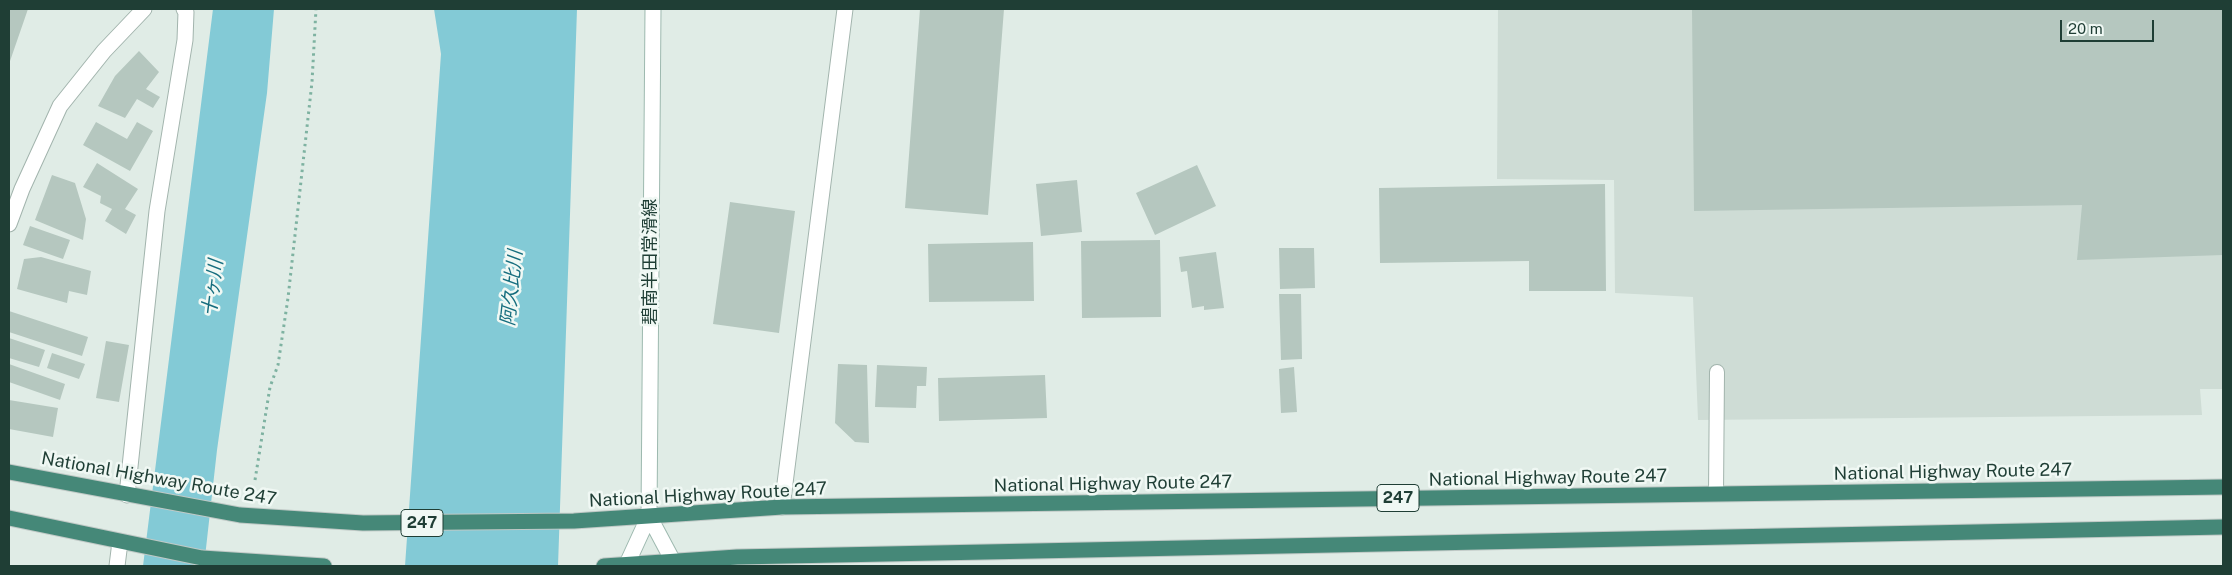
<!DOCTYPE html>
<html>
<head>
<meta charset="utf-8">
<style>
	body { margin:0 }
	#map { position:relative; width:2232px; height:575px; overflow:hidden; background:#e0ece6; font-family:"Public Sans",sans-serif }
	canvas { display:block }
	.frame { position:absolute; inset:0; border:10px solid #1f3e35; pointer-events:none }
	.scale { position:absolute; left:2060px; top:20px; width:94px; height:22px; box-sizing:border-box; border:2px solid #1f3e35; border-top:0; padding-left:6px; font-size:15px; line-height:18px; white-space:nowrap; color:#1f3e35; -webkit-text-stroke:4px #f0f8f4; paint-order:stroke }
</style>
</head>
<body>
<div id="map">
<canvas width="2232" height="575"></canvas>
<div class="frame"></div>
<div class="scale">20 m</div>
</div>
<script>
const c = document.querySelector('canvas').getContext('2d');
c.lineJoin = 'round';
function fillPath(path, color) { c.fillStyle = color; c.fill(path, 'evenodd'); }
const toPath = rows => new Path2D(rows.map(r => 'M' + r).join(''));
function trace(path, color, width, dash) { c.strokeStyle = color; c.lineWidth = width; c.lineCap = dash ? 'butt' : 'round'; c.setLineDash(dash || []); c.stroke(path); }
function write(font, color, halo, rows, align = 'center') {
  c.font = font + ' "Public Sans","Noto Sans JP",sans-serif'; c.lineWidth = 5; c.setLineDash([]); c.textBaseline = 'middle'; c.strokeStyle = halo; c.fillStyle = color; for (const [text, x, y, turn = 0] of rows) {
    c.save(); c.translate(x, y); c.rotate((+turn || 0) * Math.PI / 180); c.textAlign = isNaN(turn) ? turn : align; if (halo) c.strokeText(text, 0, 0); c.fillText(text, 0, 0); c.restore();
  }
}
fillPath(toPath([
	[1498,9,2223,9,2223,389,2200,389,2202,415,1698,420,1693,297,1615,293,1614,180,1497,179]
]), '#cedcd5');
fillPath(toPath([
	[213,9,274,9,267,93,217,450,204,566,143,566],
	[434,9,577,9,558,566,405,566,441,54]
]), '#83cad6');
fillPath(toPath([
	[9,9,28,9,9,64],
	[920,9,1004,9,988,215,905,208],
	[1692,9,2223,9,2223,255,2077,260,2082,205,1694,211],
	[139,51,159,72,146,89,160,97,153,108,137,99,125,118,98,106,115,76],
	[96,122,127,139,137,122,153,131,130,171,83,145],
	[97,163,138,189,125,209,136,215,126,234,105,221,112,209,100,203,101,196,83,187],
	[1197,165,1216,206,1155,235,1136,193],
	[52,175,75,183,86,219,83,240,35,220],
	[1077,180,1082,232,1041,236,1036,184],
	[1605,184,1606,291,1529,291,1529,261,1380,263,1379,188],
	[730,202,795,211,779,333,713,324],
	[30,226,70,240,63,259,23,245],
	[1160,240,1161,317,1082,318,1081,241],
	[1033,242,1034,301,929,302,928,244],
	[1279,248,1314,248,1315,288,1280,289],
	[1216,252,1224,308,1204,310,1204,306,1192,308,1187,271,1181,272,1179,257],
	[41,257,91,271,87,295,69,291,67,303,17,289,24,259],
	[1279,294,1301,294,1302,359,1281,360],
	[9,311,88,337,82,356,9,332],
	[9,338,45,350,39,367,9,358],
	[106,341,129,345,119,402,96,398],
	[52,353,85,364,79,379,47,368],
	[9,364,65,384,60,400,9,382],
	[838,364,867,365,869,443,855,442,835,423],
	[877,365,927,367,926,386,917,386,916,408,875,407],
	[1294,367,1297,412,1281,413,1279,369],
	[1045,375,1047,418,939,421,938,378],
	[9,400,58,408,53,437,9,429]
]), '#b5c7bf');
const service = toPath([
	[1716,494,1717,372]
]);
const minor = toPath([
	[9,224,22,189,60,106,104,51,144,9],
	[127,495,157,211,185,40,186,12,184,9],
	[782,507,845,9],
	[117,566,120,542]
]);
const secondary = toPath([
	[649,516,674,563,674,566],
	[626,566,649,516,653,9]
]);
const trunk = toPath([
	[9,472,240,515,363,523,574,521,782,507,2223,487],
	[9,518,202,558,324,566],
	[604,566,737,557,2223,527]
]);
trace(service, '#a2b4ad', 16);
trace(minor, '#a2b4ad', 17);
trace(secondary, '#9db9af', 17);
trace(trunk, '#c0c9c6', 17);
trace(toPath([
	[255,480,270,387,278,365,288,298,312,82,316,9]
]), '#7eb2a1', 3, [2.5, 4]);
trace(service, '#fff', 14);
trace(minor, '#fff', 15);
trace(secondary, '#fff', 15);
trace(trunk, '#458878', 15);
for (const [x, y, w] of [
	[1398,498,42],
	[422,523,42]
]) { const box = new Path2D(); box.roundRect(x - w / 2, y - 13.5, w, 27, 4); c.fillStyle = '#f0f8f4'; c.fill(box); trace(box, '#1f3e35', 1); }
write('bold 16px', '#1f3e35', null, [
	["247",1398,498],
	["247",422,523]
]);
write('18px', '#1f3e35', '#f0f8f4', [
	["碧南半田常滑線",650,262,-90],
	["National Highway Route 247",1953,472,-1],
	["National Highway Route 247",1548,478,-1],
	["National Highway Route 247",159,479,10],
	["National Highway Route 247",1113,484,-1],
	["National Highway Route 247",708,495,-3]
]);
write('italic 19px', '#156d7e', '#f0f8f4', [
	["十ヶ川",213,288,-83],
	["阿久比川",512,288,-84]
]);
</script>
</body>
</html>
